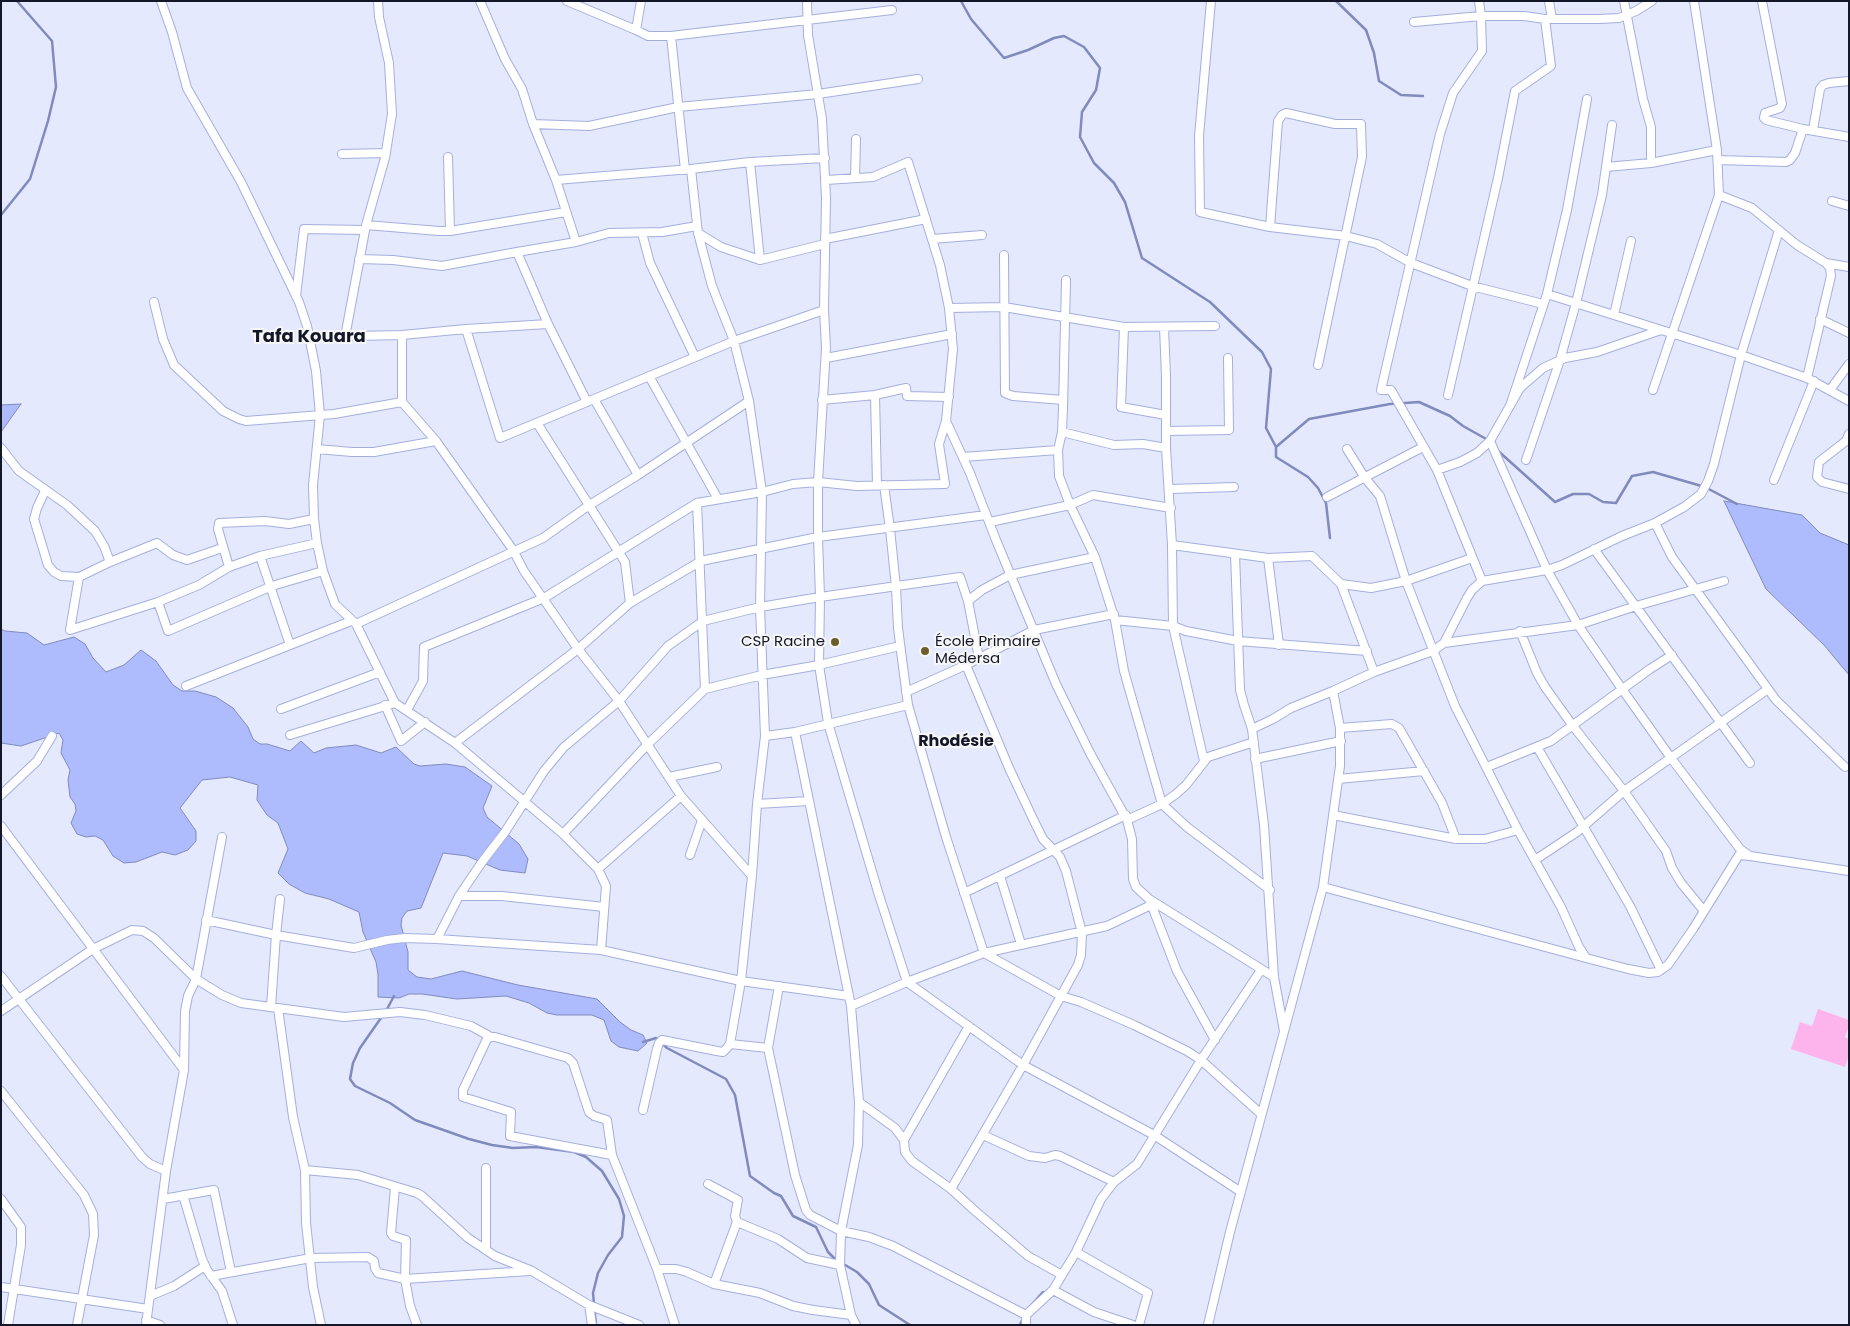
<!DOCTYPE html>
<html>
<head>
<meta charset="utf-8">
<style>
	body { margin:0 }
	#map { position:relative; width:1850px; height:1326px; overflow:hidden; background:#e4e9fd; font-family:Poppins,sans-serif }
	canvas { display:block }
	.frame { position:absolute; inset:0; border:2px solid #141728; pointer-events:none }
</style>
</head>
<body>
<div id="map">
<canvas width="1850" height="1326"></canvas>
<div class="frame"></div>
</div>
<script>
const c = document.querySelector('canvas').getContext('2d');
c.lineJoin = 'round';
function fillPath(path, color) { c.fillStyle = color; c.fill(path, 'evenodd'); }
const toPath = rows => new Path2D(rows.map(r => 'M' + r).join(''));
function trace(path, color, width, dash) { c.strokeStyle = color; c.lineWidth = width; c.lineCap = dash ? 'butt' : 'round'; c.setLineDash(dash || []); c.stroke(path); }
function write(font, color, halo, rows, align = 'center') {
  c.font = font + ' Poppins,sans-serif'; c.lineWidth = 4; c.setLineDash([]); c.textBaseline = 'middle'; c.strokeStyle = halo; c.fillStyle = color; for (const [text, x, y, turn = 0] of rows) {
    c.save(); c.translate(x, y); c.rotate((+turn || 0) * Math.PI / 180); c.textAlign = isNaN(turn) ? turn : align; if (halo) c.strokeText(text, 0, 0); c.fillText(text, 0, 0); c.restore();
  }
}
fillPath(toPath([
	[1818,1009,1849,1020,1849,1026,1845,1037,1849,1039,1849,1055,1845,1067,1791,1049,1800,1022,1812,1026]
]), '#fdb4ec');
const water = toPath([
	[21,404,1,432,1,405,21,404],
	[1724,501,1802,515,1820,533,1849,545,1849,675,1824,645,1766,589,1724,501],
	[1,629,5,631,27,633,44,645,74,637,85,644,93,658,106,672,124,665,141,650,156,661,173,685,182,691,195,691,216,697,233,708,248,727,253,739,260,744,267,744,290,751,301,741,314,753,326,748,356,745,381,753,396,747,414,764,420,766,446,764,465,767,492,786,483,808,487,817,519,844,528,859,525,873,500,870,467,856,443,853,421,908,407,911,402,918,401,925,408,952,408,970,417,977,431,979,462,971,518,985,597,999,620,1022,631,1030,643,1035,647,1043,638,1051,619,1047,611,1041,604,1020,592,1015,557,1015,547,1013,529,1003,506,996,457,999,422,994,409,994,399,998,378,997,378,974,376,962,363,932,359,912,329,899,305,893,289,884,278,873,288,849,278,823,267,815,257,800,258,785,230,777,202,780,180,808,196,831,196,841,188,850,175,855,162,852,136,862,124,863,113,856,103,840,95,836,86,837,77,834,71,823,76,811,75,804,70,797,68,780,70,770,61,753,63,740,59,733,21,746,1,743,1,629]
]);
fillPath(water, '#aebcfd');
trace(water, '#808abd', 1);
trace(toPath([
	[961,1,971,19,1004,58,1028,50,1054,38,1064,36,1084,47,1100,68,1096,90,1082,112,1080,137,1094,163,1114,183,1125,202,1142,258,1210,302,1262,352,1271,369,1266,428,1276,447,1276,457,1308,477,1318,488,1326,503,1330,538],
	[1336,1,1366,30,1374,53,1379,81,1401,95,1423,96],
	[1,215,30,179,48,121,56,87,52,41,17,1],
	[1276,447,1309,419,1390,404,1419,402,1450,416,1463,426,1488,440],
	[1496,449,1555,502,1573,494,1589,494,1603,502,1616,503,1632,476,1653,472,1705,487,1737,504],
	[386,1011,394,996],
	[383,1015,360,1048,353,1063,350,1079,355,1086,390,1103,415,1120,469,1139,492,1145,513,1148,536,1147,574,1152,586,1157,602,1171,619,1199,624,1216,622,1237,608,1255,598,1273,593,1293,596,1325],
	[643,1042,656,1038,667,1048,726,1079,735,1095,750,1176,774,1193,781,1196,793,1216,816,1227,828,1252,835,1259,857,1272,869,1284,879,1305,910,1325],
	[1026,1311,1043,1292],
	[1020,1325,1024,1316]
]), '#808abd', 2.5);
const minor = toPath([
	[161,1,172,32,187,88,241,182,299,302,307,326,316,371,320,415,313,485,314,519,317,543,323,571,335,604,356,624,395,703,455,743,563,834,598,869,606,886,601,950],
	[480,1,505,59,522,89,533,124,556,180,576,242,609,233,662,232,697,226],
	[567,1,636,30,648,36,671,36,892,10],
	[807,1,808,35,822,119,826,198,824,310,826,348,818,482,818,537,820,597,819,665,828,723,878,892,907,982,1023,1065,1154,1135,1241,1192],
	[1211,1,1199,136,1200,212,1270,227,1346,236,1377,244,1411,263,1472,286,1543,304],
	[1479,1,1481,16,1524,16,1545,19,1599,19,1619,18,1636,11,1652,1],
	[1549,1,1552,19],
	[1624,1,1643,99,1651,127,1651,163],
	[1694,1,1717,150,1719,195,1752,208,1797,245,1826,263,1830,268,1831,276,1807,378],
	[1762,1,1782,104,1780,108,1765,113,1764,118,1766,120,1803,129,1849,137],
	[1414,22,1481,16,1482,51,1453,93,1440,134,1381,390,1391,390,1437,470,1482,581],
	[636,30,641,1],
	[671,36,685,170],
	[533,124,589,126,678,107,818,94,918,79],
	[1813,130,1820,89,1823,85,1829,83,1849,81],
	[342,154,386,153],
	[448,157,450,231],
	[1718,160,1786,162,1790,160,1795,153,1803,129],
	[750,162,760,260],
	[1606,167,1651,163,1717,150],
	[691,169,698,233,712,286,734,341,749,401,762,492,793,484,818,482,857,486,945,484,939,444,946,421],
	[855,178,856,139],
	[556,180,691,169,750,162,825,158],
	[826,180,873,177,908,162,940,265,949,308],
	[1832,201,1849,206],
	[366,225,439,231,450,231,566,212],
	[1270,227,1278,121,1282,115,1286,113,1335,124,1361,124,1362,157,1318,365],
	[642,233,650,263,695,357],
	[698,233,721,247,760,260,825,244],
	[825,239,926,219],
	[932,239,982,235],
	[576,242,517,252,548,324,587,402],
	[1004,255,1005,393,1013,396,1063,400],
	[359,259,393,260,442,266,517,252],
	[1826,263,1849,267],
	[1066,280,1063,408,1062,432,1058,450,1059,476,1070,505,1095,557,1115,620,1124,671,1162,804,1187,827,1270,890],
	[1547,294,1741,355,1807,378,1849,401],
	[296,296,304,229,365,230],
	[154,302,163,339,174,365,223,411,239,419,246,421,334,414,402,402],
	[1614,315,1631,241],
	[1820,319,1849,333],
	[1124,327,1121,407,1166,415],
	[1164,327,1166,376,1166,448,1172,545,1173,626,1204,761],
	[466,329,500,438,734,341,824,310],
	[402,335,402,402,436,441,513,550,524,571,578,649,619,701,681,796,752,876],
	[309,337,402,335,466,329,548,324],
	[345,337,366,225,385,158,392,114,389,63,379,17,378,1],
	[826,358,952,334],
	[649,376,718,499],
	[1653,390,1719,195],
	[1830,390,1849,364],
	[875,395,877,485],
	[1448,395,1498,178,1515,91,1551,66,1545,19],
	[594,399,638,475],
	[822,400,875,395,906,388,907,396,949,397],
	[1511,403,1547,294,1567,210,1587,99],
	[537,423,625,562,630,603],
	[1166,431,1229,430,1228,358],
	[1062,432,1114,445,1143,444,1166,448],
	[1849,434,1846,441,1819,462,1817,477,1822,482,1849,489],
	[1,448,19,471,67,505,95,531,104,546,110,562],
	[317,449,352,452,374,452,436,441],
	[1347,449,1365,478,1380,496,1406,581,1455,706,1518,830,1561,907,1579,947,1586,958,1628,969,1649,973,1658,972,1668,965,1693,929,1739,855,1750,856,1740,849,1671,758,1622,689,1578,625,1547,570,1490,441],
	[963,457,1058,450],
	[1526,460,1560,360,1576,303,1602,195,1612,125],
	[1437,470,1460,462,1477,453,1490,441,1520,388,1543,368,1565,358,1597,352,1661,330],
	[1774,480,1814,381],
	[884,485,890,529,896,587,898,628,908,705,946,837,984,953,1061,996,1081,1002,1134,1025,1187,1051,1201,1060,1261,1114],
	[1170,489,1234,487],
	[45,491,37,508,34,519,48,565,54,572,61,576,79,577,110,562,157,543,173,555,187,560,222,548],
	[1327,497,1423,447],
	[990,522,1070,505,1093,495,1171,508],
	[1655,523,1672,557,1776,700,1845,767],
	[1172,545,1268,558,1312,556,1341,584,1374,672],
	[1594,549,1750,763],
	[1235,554,1240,690,1244,705,1252,729,1264,825,1274,977,1284,1031],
	[260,556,290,645],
	[1268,558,1279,645],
	[229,567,218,529,219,523,265,521,289,524,314,519],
	[79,577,70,630,158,602,199,585,229,567,260,556,317,543],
	[1341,584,1371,588,1406,581,1472,558],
	[968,601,982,590,1010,575,1095,557],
	[158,602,168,631,272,586,323,571],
	[1115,620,1173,626,1186,631,1238,641,1367,651],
	[356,624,543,538,588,506,638,475,749,401],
	[1520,631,1537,673,1545,687,1573,726,1624,791,1666,851,1672,868,1681,883,1704,911],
	[1444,643,1578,625,1636,606,1724,581],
	[186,686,351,621],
	[705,689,697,503,762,492,760,607,765,736,757,804],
	[906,692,966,665,1034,630,1114,614],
	[385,705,401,741,425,722],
	[281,709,380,672],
	[407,710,423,681,424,647,544,598,697,503],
	[1340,728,1392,724,1399,728,1442,803,1456,839],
	[1252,729,1273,719,1291,708,1333,691,1374,672,1433,651,1444,643,1467,598,1472,590,1482,581,1547,570,1562,565,1622,536,1655,523,1684,507,1701,494,1708,481,1714,464,1741,355,1779,230],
	[795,732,851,1006,859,1102,858,1145,841,1231,840,1265,851,1315,856,1325],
	[290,735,395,703],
	[765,736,795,732,908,705],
	[1254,742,1208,757,1186,785,1176,794,1162,804,1127,820,1132,839,1133,879,1136,887,1149,899,1274,977],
	[455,743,578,649,630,603,701,561,818,537,986,515],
	[1537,747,1630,906,1661,970],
	[1255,759,1341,741],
	[1487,767,1551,741,1650,669,1672,655],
	[669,777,717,767],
	[1338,779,1424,771],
	[1,795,37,761,52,736],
	[1333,815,1456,839,1485,839,1518,830],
	[1127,820,1090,753,1056,684,996,540,970,473,946,421,953,349,949,308,1004,307,1124,327,1215,326],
	[1,826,184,1070],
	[563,834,647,745,705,689,762,675,819,665,900,646],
	[690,855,702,820],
	[1750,856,1849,871],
	[1535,860,1577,832,1624,791,1768,689],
	[598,869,681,796],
	[1000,876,1021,944],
	[1323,887,1586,958],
	[964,893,1126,815],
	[459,896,502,896,604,907],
	[1150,901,1177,971,1215,1040],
	[206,920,276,935,354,948,387,940,404,938,437,939,601,950,741,981,849,996],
	[437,939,459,896,482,862,505,832,544,771,564,747,619,701,668,646,703,621,760,607,820,597,960,577,968,601,979,658],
	[1,976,142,1157,150,1164,166,1171],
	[779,986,768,1048,795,1175,806,1210,810,1215,841,1231,869,1237,893,1246,1026,1315],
	[851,1006,907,982,984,953,1107,926,1151,905],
	[271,1007,276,935,280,899],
	[278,1008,293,1117,305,1170,358,1175,417,1193,422,1196,468,1238,495,1256,532,1271,589,1305,639,1325],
	[1,1011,93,949,132,930,143,931,154,938,196,979,222,995,241,1003,344,1017,400,1012,425,1015,471,1026,491,1037],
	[730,1044,768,1048],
	[1,1091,84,1195,93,1214,94,1235,77,1325],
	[859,1102,895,1128,904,1140,905,1152,912,1161,951,1189,974,1210,1028,1256,1062,1275],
	[643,1110,657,1049,659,1043,662,1040,717,1051,723,1052,727,1048,730,1044,741,981,752,876,757,804,809,801],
	[983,1135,1029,1156,1045,1158,1055,1155,1060,1156,1114,1182],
	[904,1140,969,1026],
	[612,1155,510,1136,511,1112,463,1097,463,1090,487,1039,491,1037,495,1037,568,1058,573,1063,589,1112,594,1116,607,1120,612,1155,657,1269,675,1325],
	[486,1168,486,1250],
	[305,1170,306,1223,313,1287,321,1325],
	[708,1184,738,1200,735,1216,737,1222,778,1239,807,1258,840,1265],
	[395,1187,391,1233,393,1236,406,1240,405,1279,530,1271],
	[951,1189,1023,1065,1078,965,1081,955,1082,933,1066,871,1060,857,1043,839,1035,823,1009,768,966,665],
	[183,1195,202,1259,207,1270,222,1291,233,1325],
	[1,1199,21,1227,21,1245,8,1325],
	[163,1199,214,1190,231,1272],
	[1076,1252,1148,1293,1139,1325],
	[657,1269,676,1269,687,1272,714,1284,760,1293,793,1306,813,1310,851,1315],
	[211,1276,311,1258,368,1257,374,1261,375,1268,378,1273,405,1279,410,1306,417,1325],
	[714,1284,737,1222],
	[1,1287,148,1309],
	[1053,1290,1094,1312,1133,1325],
	[150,1296,174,1286,205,1266],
	[589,1305,592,1325],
	[146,1320,160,1325],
	[146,1325,166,1171,184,1070,185,1011,188,996,196,979,222,837],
	[1026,1325,1026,1315,1053,1290,1062,1275,1076,1252,1101,1199,1114,1182,1137,1164,1201,1060,1261,970],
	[1208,1325,1230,1232,1323,887,1340,766,1340,728,1333,691]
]);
trace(minor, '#a5afde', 10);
trace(minor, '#fff', 8);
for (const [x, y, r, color] of [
	[835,642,5,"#6b5e2b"],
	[925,651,5,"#6b5e2b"]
]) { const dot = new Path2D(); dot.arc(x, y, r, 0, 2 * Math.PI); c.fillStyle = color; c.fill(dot); trace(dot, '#f7f7f7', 2); }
write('15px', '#141728', '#f7f7f7', [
	["CSP Racine",825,642],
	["École Primaire",935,642,"left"],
	["Médersa",935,659,"left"]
], 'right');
write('bold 16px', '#141728', '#f7f7f7', [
	["Rhodésie",956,742]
]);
write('bold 18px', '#141728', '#f7f7f7', [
	["Tafa Kouara",309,337]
]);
</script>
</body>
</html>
